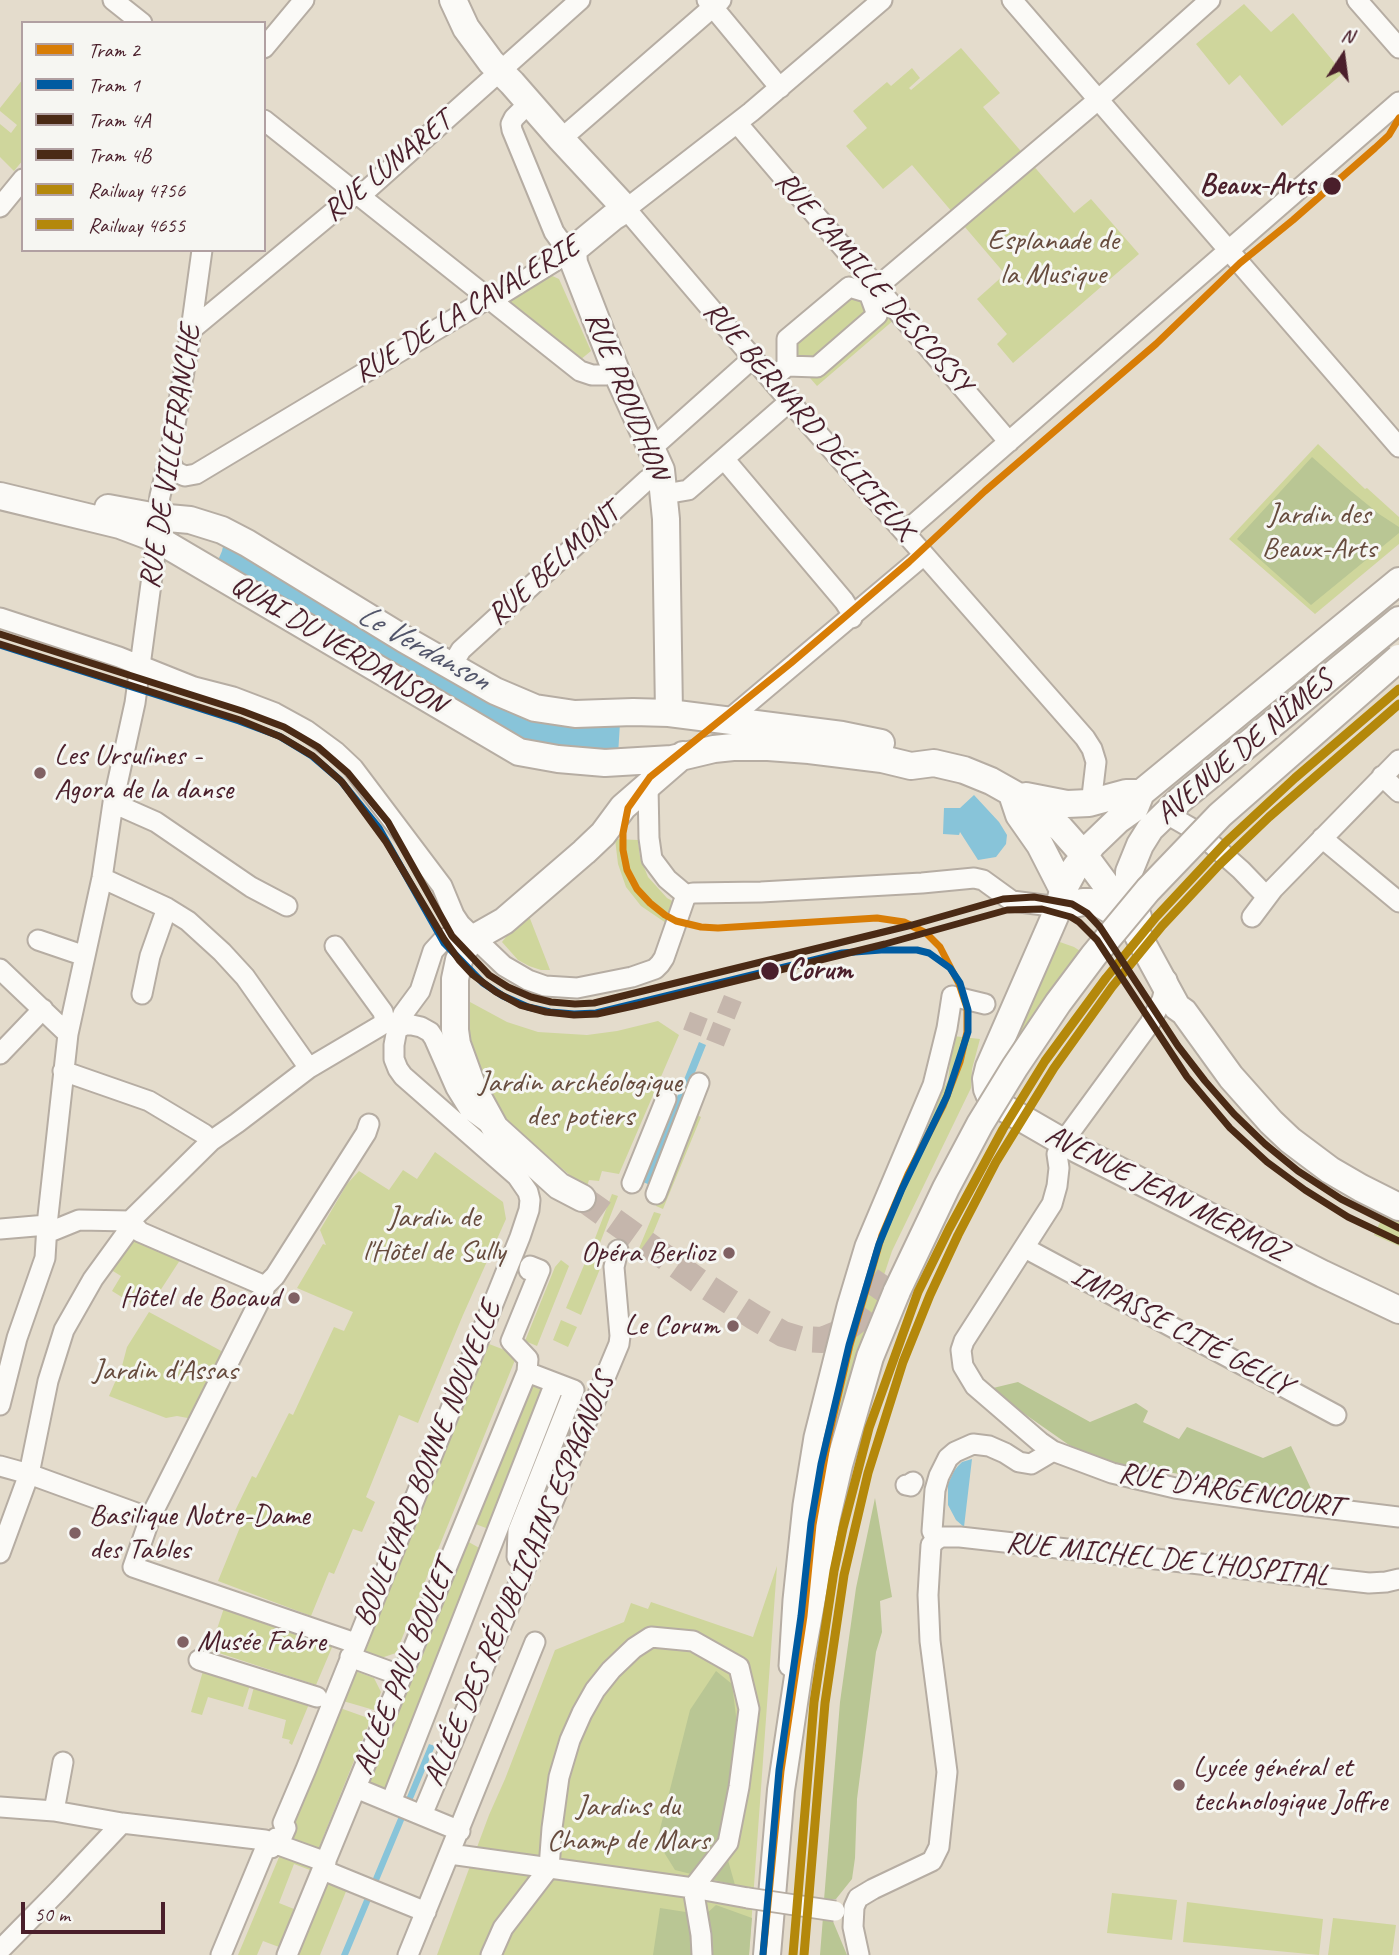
<!DOCTYPE html>
<html>
<head>
<meta charset="utf-8">
<style>
	body { margin:0 }
	#map { position:relative; width:1399px; height:1955px; overflow:hidden; background:#e4dccc; font-family:Caveat,sans-serif }
	canvas { display:block }
	.legend { position:absolute; left:21px; top:21px; width:245px; height:231px; box-sizing:border-box; background:#f6f6f2; border:2px solid #b1a0a2; margin:0; padding:9px 12px; list-style:none; font-size:21px; color:#4a1f2b }
	.legend li { display:flex; align-items:center; gap:14px; height:35px }
	.legend b { width:35px; border:2px solid #b1a0a2 }
	.north { position:absolute; left:1308px; top:21px; width:70px; height:70px; -webkit-text-stroke:5px #f6f6f2; paint-order:stroke; rotate:13deg; font-size:19px; font-weight:700; line-height:28px; text-align:center; color:#4a1f2b }
	.north::after { content:''; display:block; margin:auto; width:24px; height:32px; background:#4a1f2b; clip-path:polygon(50% 0,100% 100%,50% 72%,0 100%) }
	.scale { position:absolute; left:21px; top:1902px; width:144px; height:32px; box-sizing:border-box; border:4px solid #4a1f2b; border-top:0; padding-left:9px; font-size:21px; line-height:24px; white-space:nowrap; color:#4a1f2b; -webkit-text-stroke:5px #f6f6f2; paint-order:stroke }
</style>
</head>
<body>
<div id="map">
<canvas width="1399" height="1955"></canvas>
<ul class="legend">
<li><b style="height:9px;background:#d87d06"></b>Tram 2</li>
<li><b style="height:9px;background:#005ba1"></b>Tram 1</li>
<li><b style="height:9px;background:#4a2a15"></b>Tram 4A</li>
<li><b style="height:9px;background:#4a2a15"></b>Tram 4B</li>
<li><b style="height:9px;background:#b4880b"></b>Railway 4756</li>
<li><b style="height:9px;background:#b4880b"></b>Railway 4655</li>
</ul>
<div class="north">N</div>
<div class="scale">50 m</div>
</div>
<script>
const c = document.querySelector('canvas').getContext('2d');
c.lineJoin = 'round';
function fillPath(path, color) { c.fillStyle = color; c.fill(path, 'evenodd'); }
const toPath = rows => new Path2D(rows.map(r => 'M' + r).join(''));
function trace(path, color, width, dash) { c.strokeStyle = color; c.lineWidth = width; c.lineCap = dash ? 'butt' : 'round'; c.setLineDash(dash || []); c.stroke(path); }
function write(font, color, halo, rows, align = 'center') {
  c.font = font + ' Caveat,sans-serif'; c.lineWidth = 6; c.setLineDash([]); c.textBaseline = 'middle'; c.strokeStyle = halo; c.fillStyle = color; for (const [text, x, y, turn = 0] of rows) {
    c.save(); c.translate(x, y); c.rotate((+turn || 0) * Math.PI / 180); c.textAlign = isNaN(turn) ? turn : align; if (halo) c.strokeText(text, 0, 0); c.fillText(text, 0, 0); c.restore();
  }
}
fillPath(toPath([
	[1244,4,1271,32,1293,13,1343,73,1282,126,1240,75,1229,85,1196,44],
	[961,48,1000,93,983,107,1074,213,1091,199,1139,254,1013,363,997,344,1007,334,977,299,1005,274,912,165,883,189,846,146,867,128,853,111,887,82,891,86,912,68,920,78,909,88,911,90],
	[23,79,23,160,14,171,0,157,0,124,11,133,17,125,0,111,0,108],
	[854,272,895,319,817,386,776,339],
	[548,274,559,279,591,351,580,360,504,300],
	[1318,444,1365,489,1367,488,1399,517,1399,544,1315,614,1229,539],
	[615,839,638,840,640,857,648,877,667,898,676,903,666,923,641,906,626,887,618,864],
	[529,916,550,970,541,970,529,966,518,960,502,942,516,924],
	[1057,941,1074,947,1088,956,1004,1073,1008,1047],
	[470,1002,507,1022,538,1032,587,1035,617,1031,658,1021,679,1035,619,1174,602,1171,599,1181,589,1180,586,1189,511,1125,491,1105,466,1034,467,1003],
	[953,1036,980,1039,972,1069,971,1088,892,1251,880,1287,892,1293,824,1526,811,1525,832,1397,861,1281,898,1184,948,1080],
	[695,1114,701,1117,663,1209,656,1206],
	[435,1152,503,1202,506,1219,463,1315,418,1423,399,1415,366,1497,375,1502,362,1532,353,1529,334,1574,329,1572,311,1616,218,1581,243,1520,233,1515,252,1476,256,1478,289,1413,293,1415,334,1327,344,1331,353,1312,297,1288,323,1244,326,1245,320,1230,347,1184,359,1171,389,1190,403,1170,417,1179],
	[612,1194,618,1196,600,1243,594,1241],
	[654,1212,661,1214,642,1260,635,1258],
	[1383,1216,1399,1222,1399,1246,1374,1235],
	[139,1238,182,1257,158,1294,143,1286,133,1304,112,1291,121,1276,108,1268,127,1242],
	[587,1258,602,1264,581,1315,566,1308],
	[561,1260,569,1266,537,1346,525,1341,555,1267],
	[149,1312,225,1353,193,1419,177,1416,166,1418,109,1396,122,1366,127,1347],
	[561,1320,577,1327,568,1347,553,1340],
	[489,1344,510,1352,515,1360,396,1653,378,1659,367,1654,364,1648],
	[528,1384,546,1391,491,1530,473,1523],
	[465,1540,483,1550,386,1790,367,1781],
	[777,1566,749,1955,437,1955,489,1815,505,1779,555,1650,624,1622,631,1603,648,1609,651,1602,753,1637],
	[224,1608,333,1645,316,1685,210,1650],
	[203,1671,250,1685,243,1707,208,1697,202,1715,191,1712],
	[355,1671,374,1678,381,1692,374,1710,343,1701],
	[254,1687,309,1704,292,1745,289,1743,290,1740,282,1738,286,1720,248,1709],
	[340,1708,368,1718,370,1721,318,1850,285,1841],
	[282,1850,312,1864,310,1870,294,1864,279,1903,294,1909,279,1947,263,1941,257,1955,238,1955],
	[326,1880,347,1889,320,1955,295,1955],
	[1112,1893,1177,1900,1172,1940,1107,1933],
	[1187,1902,1323,1919,1319,1955,1183,1942],
	[1333,1918,1396,1925,1392,1955,1328,1955]
]), '#cfd69c');
fillPath(toPath([
	[1312,457,1346,487,1379,514,1399,527,1399,533,1311,605,1237,539],
	[1018,1382,1090,1422,1136,1403,1148,1411,1143,1422,1179,1439,1187,1427,1263,1458,1291,1446,1313,1493,1117,1465,1069,1445,989,1389],
	[875,1498,892,1597,880,1601,882,1632,876,1652,857,1799,855,1858,852,1879,836,1899,824,1900,840,1702,856,1588],
	[716,1671,732,1684,738,1732,720,1832,735,1885,675,1870,657,1841,690,1710],
	[716,1905,752,1918,749,1955,653,1955,660,1908,705,1915],
	[823,1917,832,1919,847,1955,820,1955]
]), '#b9c694');
fillPath(toPath([
	[224,542,457,680,620,723,618,755,534,746,210,563,219,558,222,551],
	[974,795,999,822,1007,835,1006,844,996,857,978,860,960,832,959,835,943,834,944,808,960,808],
	[699,1042,706,1045,650,1185,643,1182],
	[972,1459,964,1527,956,1520,948,1505,948,1484,954,1471,958,1466,962,1462],
	[429,1744,435,1746,348,1955,341,1955]
]), '#88c4d9');
trace(toPath([
	[692,1033,702,1007],
	[715,1043,733,998]
]), '#c5b6ac', 19, [19, 10]);
trace(toPath([
	[582,1198,704,1285,754,1317,783,1334,800,1339,822,1340,841,1332,859,1319,896,1266]
]), '#c5b6ac', 26, [26, 13]);
const street = toPath([
	[113,0,142,23],
	[707,0,780,88],
	[882,0,751,112,626,209,798,411,1085,738,1092,749,1096,762,1092,796,1089,803],
	[1012,0,1399,447],
	[1357,0,1399,48],
	[264,48,304,0],
	[264,120,580,371,592,375,605,375,616,371],
	[737,123,1009,442],
	[561,139,721,0],
	[0,207,23,179],
	[191,330,349,199,368,189,580,0],
	[787,366,817,367,877,315,869,293],
	[772,379,787,366,787,339,849,287,869,293,877,287,1099,99,1210,0],
	[651,446,660,441,753,358],
	[725,460,844,601,851,612,852,618],
	[169,461,176,472,185,476,196,474,489,298,497,297,573,250,559,239,554,232,512,130,511,124,514,118,529,103],
	[665,494,688,490,790,401],
	[157,517,160,496,170,454,191,330,202,250],
	[905,532,1399,102],
	[0,618,119,657,194,687,233,697,275,713,306,730,336,752,353,768,442,886,454,915,460,924,504,966,528,980,545,986,577,988,632,977,655,969,660,964,664,958,686,895],
	[452,665,461,650,647,480,661,470],
	[727,721,924,555],
	[1382,776,1399,792],
	[648,786,649,838,652,859,667,879,686,895],
	[113,803,156,822,251,887,287,906],
	[1165,813,1198,832,1241,870,1267,897],
	[1322,838,1399,902],
	[102,878,167,908,188,921,222,952,245,977,309,1068],
	[686,895,693,893,761,892,922,883,974,878,983,880,1012,901,1059,907],
	[1252,917,1273,889,1399,760],
	[38,940,85,956],
	[335,946,383,1012,385,1021],
	[0,969,68,1034],
	[1167,980,1162,1000,1150,1023,1063,1142,1057,1154,1059,1168,1057,1186,1052,1204,964,1341,961,1350,963,1366,975,1386,1040,1442,1053,1451,1112,1473,1175,1488,1267,1501,1399,1517],
	[142,994,150,956,167,908],
	[397,1029,405,1025,412,1025,421,1027,430,1032,434,1038,456,1088,469,1109,491,1125],
	[0,1054,43,1009],
	[63,1071,149,1101,204,1134,211,1141],
	[632,1183,666,1099],
	[656,1194,699,1083],
	[130,1221,140,1232,265,1286],
	[0,1229,47,1225],
	[47,1233,79,1220,130,1221],
	[1025,1248,1336,1415],
	[527,1372,528,1359,511,1341,540,1270,530,1266,529,1270],
	[0,1405,17,1338,45,1258,47,1225,68,1034,102,878,113,803,135,703,157,539],
	[0,1466,29,1474,150,1518],
	[906,1485,911,1486,913,1482],
	[936,1540,932,1531,935,1490,939,1476,948,1458,955,1452,973,1444,989,1446,1005,1453,1019,1462,1031,1464,1053,1451],
	[0,1553,29,1474,48,1381,64,1330,93,1279,125,1235,130,1221,211,1141,237,1123,309,1068,380,1026,385,1021],
	[355,1643,133,1567,150,1518,263,1294,265,1286,275,1276,366,1133,369,1124],
	[350,1657,402,1676],
	[199,1660,317,1697],
	[789,1666,793,1600,803,1505,814,1437,847,1306,865,1246,933,1085,947,1028,952,996,985,1004],
	[356,1788,460,1831],
	[391,1802,555,1383],
	[0,1807,54,1811,122,1823,265,1840,326,1862],
	[54,1811,63,1762],
	[422,1815,619,1344,620,1336,614,1267,618,1250],
	[450,1854,693,1888,748,1898],
	[549,1868,552,1828,559,1777,570,1740,582,1713,595,1690,611,1670,634,1648,651,1637,693,1641,739,1667,749,1709,739,1787,728,1843,693,1888,701,1935,702,1955],
	[323,1870,426,1912],
	[0,1950,59,1890,122,1823],
	[221,1955,265,1849,271,1848,276,1838,282,1837,286,1828,283,1823,306,1769,520,1237,529,1210,530,1200,528,1192,517,1176,403,1076,398,1069,394,1059,394,1045,397,1029,403,1014,420,991,433,951,444,939,452,936,474,938],
	[287,1955,527,1372,574,1390,518,1531,517,1557],
	[408,1955,535,1642],
	[491,1955,503,1928,549,1868],
	[859,1955,853,1927,854,1907,858,1898,873,1889,932,1861,939,1847,947,1772,930,1641,928,1595,930,1561,931,1545,936,1540,941,1537,960,1537,1369,1583,1386,1582,1399,1579]
]);
const secondary = toPath([
	[453,0,466,28,491,62,512,83,561,139,626,209,613,217,573,250,574,263,616,371,661,470,666,519,669,713],
	[0,496,120,525,157,539,519,752,558,759,605,763,672,759,714,749,733,747,768,747,809,750,882,759,911,766,934,763,964,770,991,781,1039,808,1061,829,1084,855,1118,901,1119,912,1135,930,1177,1007,1184,1012,1231,1077,1271,1122,1290,1140,1330,1170,1361,1188,1399,1207],
	[108,508,157,517,190,520,222,530,247,543,404,639,495,691,535,708,575,714,633,712,669,713,842,735,881,743],
	[1399,581,1141,793,1135,808,1118,820,1092,845,1075,868,1063,890,1059,907,989,1067,986,1079,987,1089,992,1101,1063,1142,1323,1274,1399,1310],
	[1012,794,1019,815,1040,845,1063,890],
	[1026,796,1067,804,1089,803,1126,793,1141,793],
	[1059,907,1083,902,1091,902,1098,903,1112,911,1119,912],
	[1138,917,1129,892,1129,872,1140,845,1150,829,1180,800,1399,620],
	[582,1198,559,1186,495,1128,473,1088,457,1044,455,1030,455,979,459,960,464,949,474,938,504,921,584,852,603,834,623,807,683,755],
	[767,1955,781,1790,800,1663,827,1517,839,1465,870,1357,897,1291]
]);
trace(street, '#b6ada3', 23);
trace(secondary, '#b6ada3', 30);
trace(street, '#fbfaf7', 19);
trace(secondary, '#fbfaf7', 26);
const streetBridge = toPath([
	[748,1898,835,1911]
]);
const secondaryBridge = toPath([
	[897,1291,946,1188,980,1124,1015,1067,1058,1003,1094,955,1148,890,1220,815,1399,658]
]);
trace(streetBridge, '#b6ada3', 23, []);
trace(secondaryBridge, '#b6ada3', 30, []);
trace(streetBridge, '#fbfaf7', 19);
trace(secondaryBridge, '#fbfaf7', 26);
trace(toPath([
	[804,1955,825,1703,844,1575,868,1473,903,1362,930,1295,958,1235,996,1162,1054,1068,1112,987,1162,926,1219,865,1269,817,1399,704]
]), '#b4880b', 9);
trace(toPath([
	[793,1955,814,1702,834,1571,843,1528,869,1428,918,1292,949,1229,1003,1129,1045,1061,1106,978,1156,917,1226,842,1295,778,1399,689]
]), '#b4880b', 9);
trace(toPath([
	[763,1955,781,1771,804,1616,813,1525,828,1440,850,1345,882,1235,908,1174,943,1106,960,1062,967,1032,967,1008,959,984,940,947,926,933,904,922,877,918,718,928,701,927,676,921,665,915,650,903,637,889,627,870,623,850,623,833,628,808,650,777,791,663,909,562,985,491,1156,344,1240,263,1293,220,1375,148,1389,135,1399,118]
]), '#d87d06', 7);
trace(toPath([
	[0,645,239,721,279,736,312,756,340,780,379,828,444,943,483,983,503,996,528,1007,550,1012,574,1014,596,1013,842,953,881,950,917,950,929,953,950,968,960,983,968,1010,968,1032,947,1096,902,1189,879,1244,849,1345,821,1464,811,1523,801,1616,779,1770,763,1954]
]), '#005ba1', 7);
trace(toPath([
	[0,644,240,720,281,737,313,756,342,782,386,842,444,939,459,960,473,975,496,992,520,1005,546,1012,574,1015,597,1014,638,1005,885,944,1007,910,1042,909,1071,917,1079,922,1097,940,1187,1077,1230,1128,1267,1162,1305,1190,1348,1217,1399,1241]
]), '#4a2a15', 7);
trace(toPath([
	[0,634,242,711,284,727,318,747,348,773,388,822,452,936,489,975,508,987,531,997,551,1002,575,1004,594,1003,912,925,1003,899,1034,897,1072,904,1087,913,1100,927,1178,1046,1205,1081,1234,1114,1265,1144,1298,1171,1341,1199,1399,1228]
]), '#4a2a15', 7);
for (const [x, y, r, color] of [
	[1332,186,10,"#4a1f2b"],
	[40,773,7,"#806163"],
	[770,971,10,"#4a1f2b"],
	[729,1253,7,"#806163"],
	[294,1298,7,"#806163"],
	[733,1326,7,"#806163"],
	[75,1533,7,"#806163"],
	[183,1642,7,"#806163"],
	[1179,1785,7,"#806163"]
]) { const dot = new Path2D(); dot.arc(x, y, r, 0, 2 * Math.PI); c.fillStyle = color; c.fill(dot); trace(dot, '#f6f6f2', 2.5); }
write('30px', '#4a1f2b', '#f6f6f2', [
	["RUE LUNARET",388,167,-39],
	["RUE CAMILLE DESCOSSY",873,283,49],
	["RUE DE LA CAVALERIE",467,310,-31],
	["RUE PROUDHON",626,396,68],
	["RUE BERNARD DÉLICIEUX",808,421,49],
	["RUE DE VILLEFRANCHE",171,457,-81],
	["RUE BELMONT",554,565,-42],
	["QUAI DU VERDANSON",338,645,31],
	["AVENUE DE NÎMES",1245,748,-40],
	["AVENUE JEAN MERMOZ",1166,1194,27],
	["IMPASSE CITÉ GELLY",1181,1331,28],
	["BOULEVARD BONNE NOUVELLE",428,1464,-68],
	["RUE D'ARGENCOURT",1230,1491,9],
	["RUE MICHEL DE L'HOSPITAL",1167,1560,6],
	["ALLÉE DES RÉPUBLICAINS ESPAGNOLS",520,1580,-67],
	["ALLÉE PAUL BOULET",405,1668,-68]
]);
write('bold 30px', '#4a1f2b', '#f6f6f2', [
	["Beaux-Arts",1315,186],
	["Corum",787,971,"left"]
], 'right');
write('30px', '#674c3e', '#f6f6f2', [
	["Esplanade de",1053,241],
	["la Musique",1053,275],
	["Jardin des",1319,515],
	["Beaux-Arts",1319,549],
	["Jardin archéologique",580,1083],
	["des potiers",580,1117],
	["Jardin de",434,1218],
	["l'Hôtel de Sully",434,1252],
	["Jardin d'Assas",165,1371],
	["Jardins du",628,1807],
	["Champ de Mars",628,1841]
]);
write('30px', '#4a1f2b', '#f6f6f2', [
	["Les Ursulines -",54,756],
	["Agora de la danse",54,790],
	["Opéra Berlioz",715,1253,"right"],
	["Hôtel de Bocaud",280,1298,"right"],
	["Le Corum",719,1326,"right"],
	["Basilique Notre-Dame",89,1516],
	["des Tables",89,1550],
	["Musée Fabre",197,1642],
	["Lycée général et",1193,1768],
	["technologique Joffre",1193,1802]
], 'left');
write('italic 32px', '#52556a', '#f6f6f2', [
	["Le Verdanson",423,648,29]
]);
</script>
</body>
</html>
